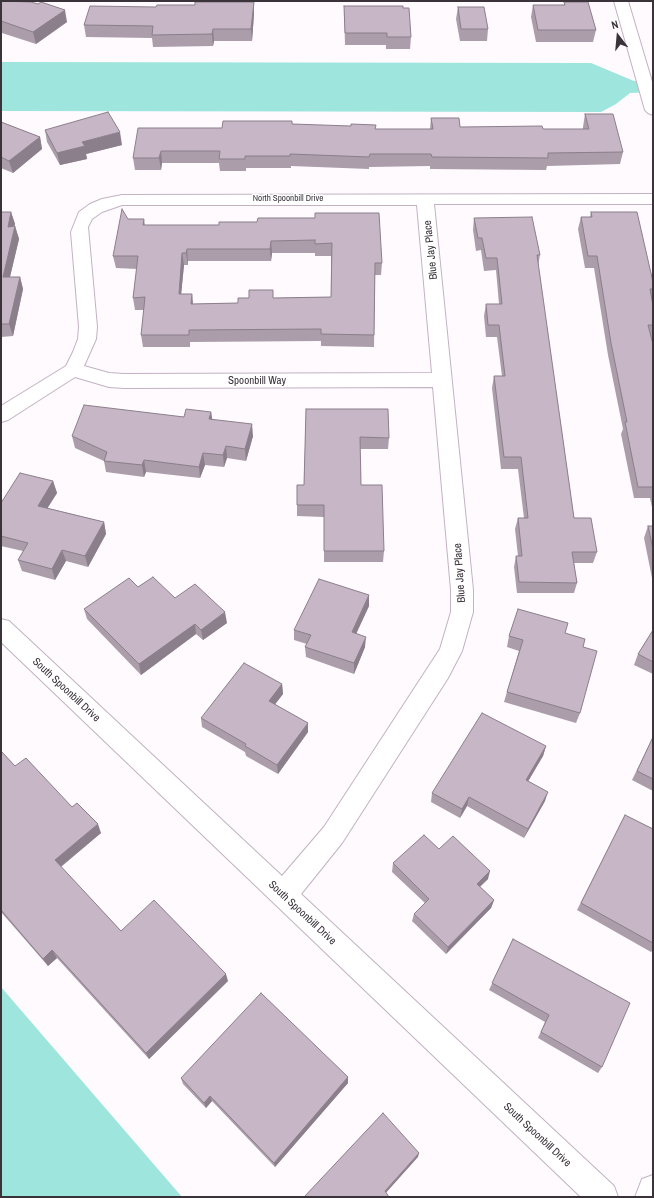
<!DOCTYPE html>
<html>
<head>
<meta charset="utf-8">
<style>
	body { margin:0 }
	#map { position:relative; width:654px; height:1198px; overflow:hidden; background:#fefafe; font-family:"Archivo Narrow",sans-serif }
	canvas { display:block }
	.frame { position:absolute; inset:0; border:2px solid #3a333a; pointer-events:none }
	.north { position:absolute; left:598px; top:16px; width:40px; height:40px; -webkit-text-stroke:3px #fff; paint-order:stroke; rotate:344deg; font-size:11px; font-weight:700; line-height:16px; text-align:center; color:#3a333a }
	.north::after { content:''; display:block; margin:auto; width:14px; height:18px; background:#3a333a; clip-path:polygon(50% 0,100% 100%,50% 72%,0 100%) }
</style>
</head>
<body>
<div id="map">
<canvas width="654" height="1198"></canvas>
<div class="frame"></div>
<div class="north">N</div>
</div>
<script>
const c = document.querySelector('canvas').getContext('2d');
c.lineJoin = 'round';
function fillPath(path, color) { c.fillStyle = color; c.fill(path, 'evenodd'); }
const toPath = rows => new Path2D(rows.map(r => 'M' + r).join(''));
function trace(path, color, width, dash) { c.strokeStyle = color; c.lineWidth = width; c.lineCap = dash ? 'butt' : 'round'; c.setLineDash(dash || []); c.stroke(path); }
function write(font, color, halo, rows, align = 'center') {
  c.font = font + ' "Archivo Narrow",sans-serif'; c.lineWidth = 3; c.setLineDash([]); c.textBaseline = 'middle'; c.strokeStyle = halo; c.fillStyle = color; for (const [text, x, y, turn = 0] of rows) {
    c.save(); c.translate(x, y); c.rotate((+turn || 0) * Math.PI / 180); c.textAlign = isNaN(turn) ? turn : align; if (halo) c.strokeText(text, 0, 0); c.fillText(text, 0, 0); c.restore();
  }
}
fillPath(toPath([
	[1,62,591,63,634,81,653,80,653,92,630,93,616,104,601,112,1,111],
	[1,987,182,1197,1,1197]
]), '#9ee5dd');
const minor = toPath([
	[653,194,653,204,434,204,473,590,473,612,462,651,448,678,342,843,301,894,614,1186,618,1197,581,1197,1,642,1,619,9,621,282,876,324,827,440,649,451,612,451,590,433,387,124,388,109,387,75,377,8,420,1,422,1,406,66,366,73,352,78,339,79,327,71,232,79,212,90,204,102,199,122,195,653,194],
	[122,205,417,205,432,373,124,374,109,373,84,366,96,339,97,327,88,227,92,219,102,212,122,205]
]);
const tertiary = toPath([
	[614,1,628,1,653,85,653,115,648,113,645,110,614,1],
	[653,1175,653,1197,635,1197,642,1179,653,1175]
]);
trace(minor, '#c2b2c2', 2);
trace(tertiary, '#c2b2c2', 2);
fillPath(minor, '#fff');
fillPath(tertiary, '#fff');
fillPath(toPath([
	[1,1,67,22,36,44,2,33,1,34],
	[254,2,254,14,252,41,214,41,213,46,153,47,152,38,86,37,84,25,156,7],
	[564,2,596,30,593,42,536,42,531,17,533,5,564,5],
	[344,6,411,37,410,49,386,49,386,45,345,45],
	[458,7,488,29,487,41,460,41,456,19],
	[585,114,623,152,620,164,547,166,546,170,430,169,430,166,369,167,369,169,291,166,291,168,246,168,246,171,220,171,219,163,162,163,161,170,135,170,133,158,222,128,292,124,376,129,430,129,431,118,460,127,543,129,583,129,583,127],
	[1,122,40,137,42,149,13,173,1,168],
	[45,130,122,145,86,154,87,159,60,165,47,142],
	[1,212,11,212,15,224,14,226,15,226,19,239,10,277,20,277,23,289,13,336,1,337],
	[591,212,653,282,653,295,652,299,653,337,651,337,653,344,653,512,650,498,634,498,621,434,623,429,608,355,594,268,585,268,578,229,581,217,590,217],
	[315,218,382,263,381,275,375,275,374,347,321,346,321,341,190,342,190,347,143,347,141,335,144,310,135,310,133,298,137,269,116,268,113,256,144,219,145,225,219,225],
	[272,253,315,253,315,256,331,256,331,297,273,298,273,290,249,298,238,303,193,304,192,294,181,294,184,265,188,265,188,261,271,261],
	[474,218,540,255,538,266,574,518,597,552,593,563,574,563,577,583,574,593,517,593,514,567,516,556,518,556,515,529,518,518,524,518,518,469,501,469,492,388,494,376,502,376,497,337,486,337,484,316,486,304,499,304,496,270,484,271,481,250,476,251,473,230],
	[306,409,389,438,388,449,360,449,361,485,384,551,383,562,324,562,324,517,297,516,297,505,304,485],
	[211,412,212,419,253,436,246,461,227,458,224,467,205,465,200,478,146,472,144,477,106,472,104,461,75,448,72,436],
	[53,481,57,493,47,508,104,522,106,534,88,567,66,561,55,580,22,571,18,560,23,551,1,546,1,503],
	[648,526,653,526,653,583,644,538],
	[138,587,175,598,227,623,203,640,196,634,141,675,87,619,84,609],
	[369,595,369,606,356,633,365,647,354,674,306,657,305,647,307,644,294,640,294,630],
	[653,630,653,674,634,665,638,654],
	[565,633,583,647,580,713,576,723,504,702,519,651,507,647,509,636],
	[282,684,283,694,275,704,308,732,278,774,246,756,245,752,202,727,201,718],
	[653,737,653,791,632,780],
	[546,746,543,756,528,781,545,801,524,838,467,806,460,818,431,802,432,793],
	[1,751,15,766,72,807,101,833,61,867,121,931,228,981,149,1059,57,958,48,966,1,912],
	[625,815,653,829,653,950,651,952,577,910],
	[439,849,488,879,480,887,494,900,491,908,446,954,412,921,414,914,425,903,392,872,393,863],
	[513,939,602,1067,598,1073,538,1038,545,1022,489,990],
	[348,1077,348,1083,275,1167,212,1101,206,1108,183,1084,181,1078]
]), '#ab9daa');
fillPath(toPath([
	[254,2,254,14,252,41,251,29],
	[65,10,67,22,36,44,33,32],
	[1,27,2,33,1,34],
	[213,29,214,41,213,46,212,34],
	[120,132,122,145,86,154,87,159,60,165,57,153,82,142],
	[40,137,42,149,13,173,9,161],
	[161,151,162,163,161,170,159,158],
	[11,212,15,224,11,239,8,227],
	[15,226,19,239,7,289,3,277],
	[271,241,272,253,271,261,270,249],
	[187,249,188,261,188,265,186,253],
	[182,253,184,265,180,306,179,294],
	[20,277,23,289,13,336,9,324],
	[192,294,193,306,191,304],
	[211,412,213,424,209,419],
	[252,424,253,436,246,461,245,449],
	[226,446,227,458,224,467,223,455],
	[203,453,205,465,200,478,199,467],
	[144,460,146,472,144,477,142,465],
	[53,481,57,493,42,517,38,506],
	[104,522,106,534,88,567,85,556],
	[62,550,66,561,55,580,52,569],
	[369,595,369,606,352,643,352,632],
	[225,612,227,623,203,640,201,630],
	[195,624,196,634,141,675,139,664],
	[366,637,365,647,354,674,354,663],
	[282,684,283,694,270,711,269,701],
	[308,723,308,732,278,774,277,765],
	[546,746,543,756,523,790,526,780],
	[548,792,545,801,524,838,528,829],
	[469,797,467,806,460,818,462,809],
	[98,824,101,833,59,868,55,860],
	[490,871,488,879,474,892,477,884],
	[494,900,491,908,446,954,448,947],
	[52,950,57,958,48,966,43,959],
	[226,974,228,981,149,1059,146,1053],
	[348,1077,348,1083,275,1167,274,1163],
	[210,1096,212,1101,206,1108,204,1103],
	[419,1153,418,1157,384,1195,385,1191]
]), '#8b7f8b');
const building = toPath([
	[1,1,31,2,38,4,41,2,65,10,33,32,1,21,1,1],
	[195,2,254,2,251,29,213,29,212,34,152,35,153,26,84,25,90,6,156,7,157,5,195,5,195,2],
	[564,2,588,2,596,30,538,30,533,5,565,5,564,2],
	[344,6,403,6,403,8,409,8,411,37,387,37,387,33,345,33,344,6],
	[458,7,484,7,488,29,461,29,458,7],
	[108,112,120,132,82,142,85,146,57,153,45,130,108,112],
	[585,114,613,114,623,152,548,153,548,158,432,157,431,154,370,154,369,157,290,154,290,156,245,156,245,159,219,159,220,151,161,151,159,158,133,158,138,128,222,128,223,121,292,121,292,124,351,126,351,124,376,125,375,129,433,129,431,118,459,118,460,127,542,126,543,129,589,129,585,114],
	[1,122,40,137,9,161,1,157,1,122],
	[122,209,128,219,144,219,143,225,219,225,219,222,257,222,258,218,315,218,315,213,379,213,382,263,375,263,374,335,321,334,321,329,189,330,189,335,141,335,145,297,133,298,138,256,113,256,122,209],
	[315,240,315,244,332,243,331,297,273,298,273,290,249,290,249,298,238,298,238,303,191,304,192,294,179,294,182,253,186,253,187,249,270,249,271,241,315,240],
	[1,212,11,212,8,227,15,226,3,277,20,277,9,324,1,324,1,212],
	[591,212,637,212,653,282,653,289,650,289,653,305,653,325,648,325,653,344,653,487,638,487,625,422,627,422,611,343,597,256,588,256,581,217,592,217,591,212],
	[532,217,540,255,537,255,574,518,591,518,597,552,572,552,577,583,519,582,516,556,522,556,518,518,528,518,521,457,504,457,494,376,505,376,499,325,488,325,486,304,502,304,497,258,486,258,482,238,478,238,474,218,532,217],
	[84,405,184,417,186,409,211,412,209,419,252,424,245,449,226,446,223,455,203,453,199,467,144,460,142,465,104,461,107,452,72,436,84,405],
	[306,409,388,409,389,438,360,437,361,485,382,485,384,551,324,551,324,505,297,505,297,485,304,485,306,409],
	[20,473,53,481,38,506,104,522,85,556,62,550,52,569,18,560,28,543,1,536,1,503,20,473],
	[648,526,653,526,653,549,648,526],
	[153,577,175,598,195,584,225,612,201,630,195,624,139,664,84,609,129,578,138,587,153,577],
	[319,579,369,595,352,632,366,637,354,663,305,647,311,635,294,630,319,579],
	[518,609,568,623,565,633,585,639,583,647,597,651,580,713,507,692,523,640,509,636,518,609],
	[653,630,653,662,638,654,653,630],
	[244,663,282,684,269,701,308,723,277,765,245,746,246,744,201,718,244,663],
	[482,713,546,746,526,780,548,792,528,829,469,797,462,809,432,793,482,713],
	[653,737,653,779,637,771,653,737],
	[1,751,15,766,26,758,72,807,77,803,98,824,55,860,121,931,154,900,226,974,146,1053,52,950,43,959,1,910,1,751],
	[625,815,653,829,653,943,581,903,625,815],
	[424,835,439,849,453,836,490,871,477,884,494,900,448,947,414,914,429,899,393,863,424,835],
	[513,939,630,1003,602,1067,541,1032,549,1015,492,983,513,939],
	[261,993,348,1077,274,1163,210,1096,204,1103,181,1078,261,993],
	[383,1113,419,1153,385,1191,389,1197,304,1197,383,1113]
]);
fillPath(building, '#c7b6c6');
trace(building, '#8b7f8b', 1);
write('9px', '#3a333a', '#fff', [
	["North Spoonbill Drive",288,199]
]);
write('11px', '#3a333a', '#fff', [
	["Blue Jay Place",431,250,-96],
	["Spoonbill Way",257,381],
	["Blue Jay Place",460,573,-94],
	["South Spoonbill Drive",66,690,43],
	["South Spoonbill Drive",302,913,43],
	["South Spoonbill Drive",537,1135,43]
]);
</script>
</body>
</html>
